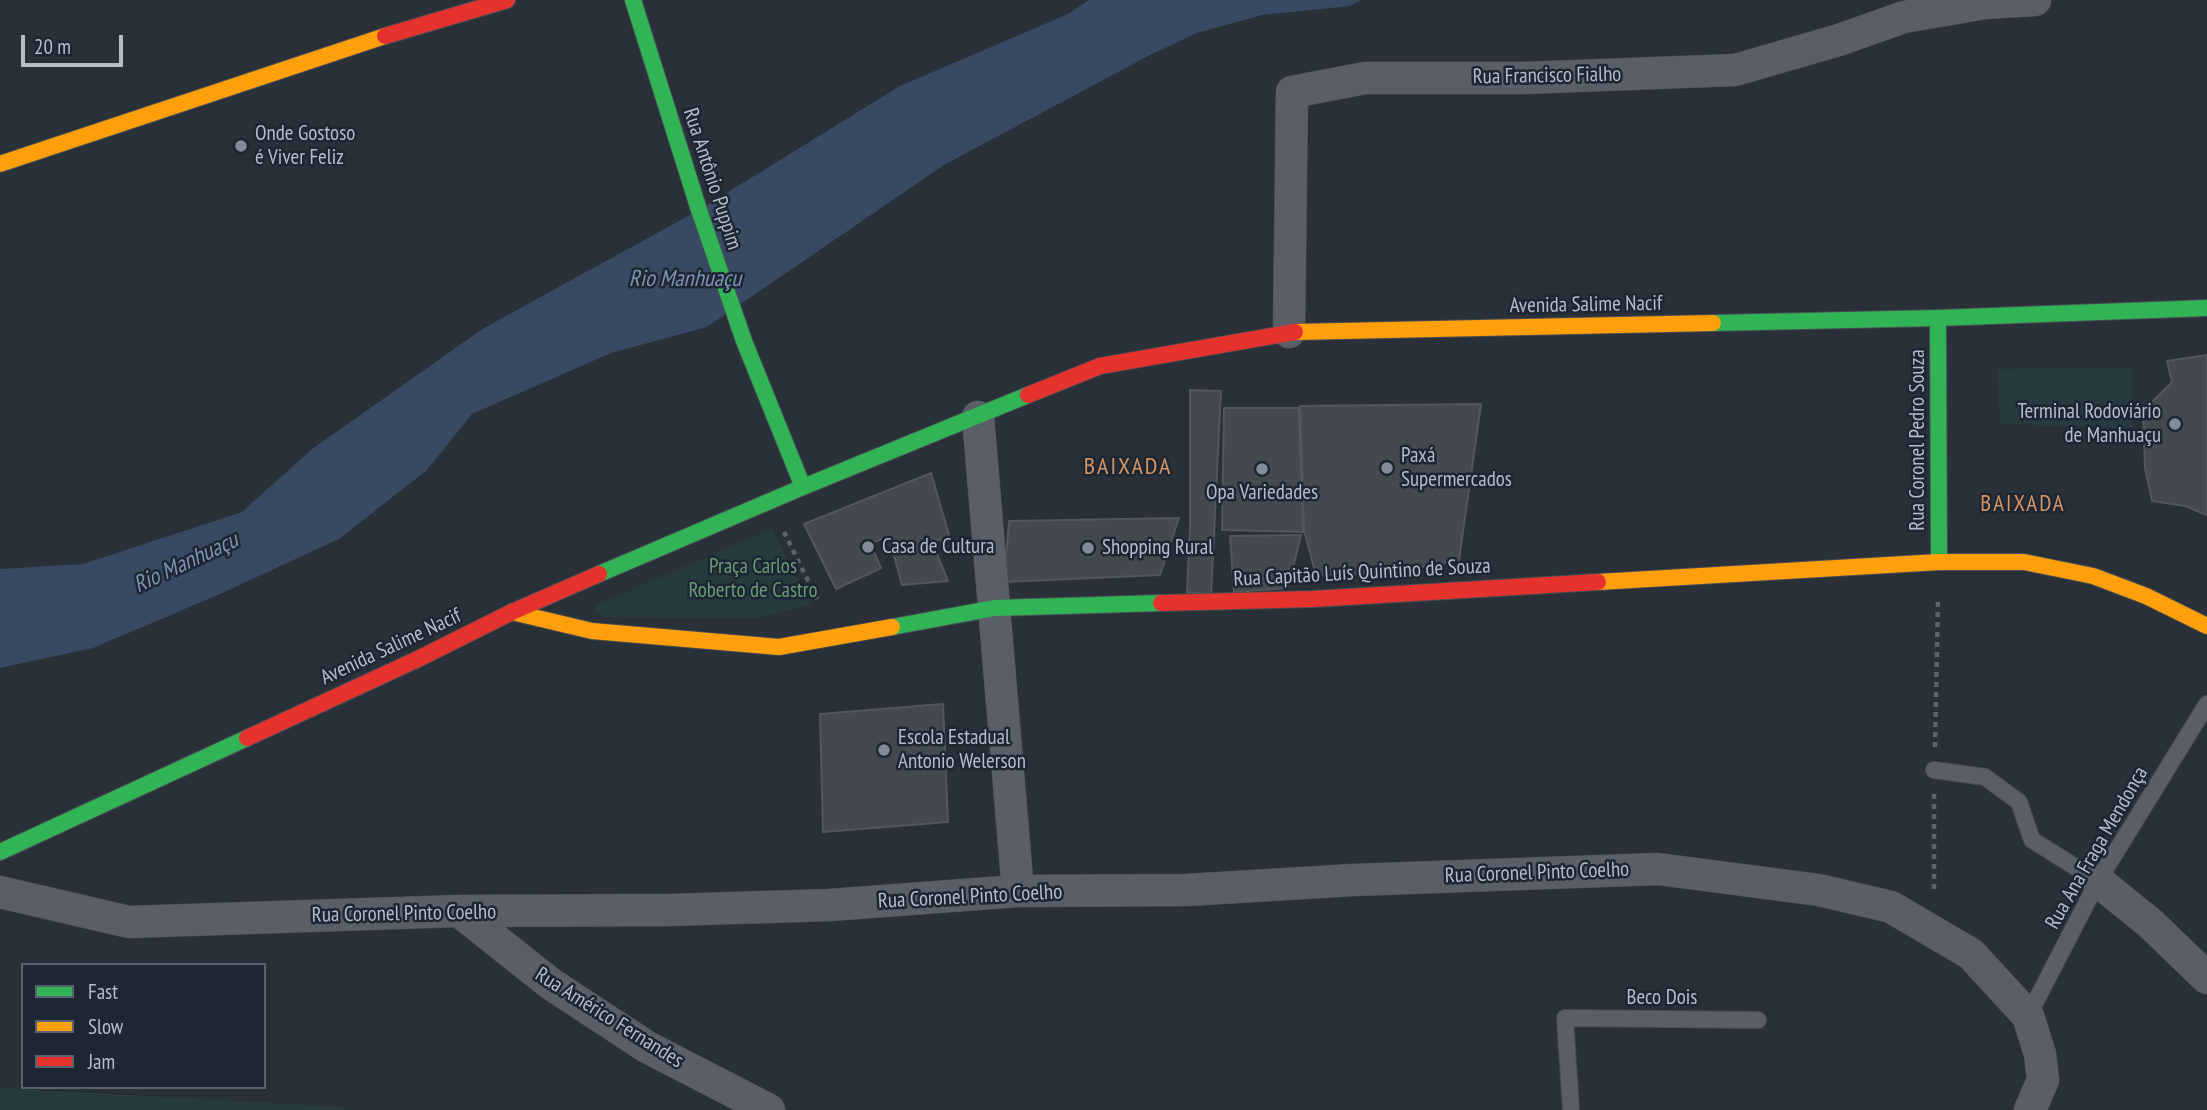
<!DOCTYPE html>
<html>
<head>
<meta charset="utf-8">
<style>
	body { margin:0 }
	#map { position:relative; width:2207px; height:1110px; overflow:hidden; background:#2a3038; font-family:"PT Sans Narrow",sans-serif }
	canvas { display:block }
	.legend { position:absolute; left:21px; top:963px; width:245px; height:126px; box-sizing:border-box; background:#1d2633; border:2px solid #59626f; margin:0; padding:9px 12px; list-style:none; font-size:21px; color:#b4bcc9 }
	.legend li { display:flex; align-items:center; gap:14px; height:35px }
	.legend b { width:35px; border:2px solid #59626f }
	.scale { position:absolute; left:21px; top:35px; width:102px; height:32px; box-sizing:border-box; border:4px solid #b4bcc9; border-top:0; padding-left:9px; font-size:21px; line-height:24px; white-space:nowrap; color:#b4bcc9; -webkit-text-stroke:5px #1d2633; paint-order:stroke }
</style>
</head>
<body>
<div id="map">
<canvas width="2207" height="1110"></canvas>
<ul class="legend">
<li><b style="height:9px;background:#30b455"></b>Fast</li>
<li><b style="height:9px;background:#ff9f0a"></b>Slow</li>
<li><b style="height:9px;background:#e5322d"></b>Jam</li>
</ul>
<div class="scale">20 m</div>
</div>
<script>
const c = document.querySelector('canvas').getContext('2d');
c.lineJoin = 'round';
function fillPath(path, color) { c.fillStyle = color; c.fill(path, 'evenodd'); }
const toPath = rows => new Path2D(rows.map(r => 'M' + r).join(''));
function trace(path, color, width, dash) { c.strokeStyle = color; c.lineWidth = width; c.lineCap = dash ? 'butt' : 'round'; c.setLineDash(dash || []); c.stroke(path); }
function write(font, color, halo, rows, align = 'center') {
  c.font = font + ' "PT Sans Narrow",sans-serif'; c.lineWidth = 5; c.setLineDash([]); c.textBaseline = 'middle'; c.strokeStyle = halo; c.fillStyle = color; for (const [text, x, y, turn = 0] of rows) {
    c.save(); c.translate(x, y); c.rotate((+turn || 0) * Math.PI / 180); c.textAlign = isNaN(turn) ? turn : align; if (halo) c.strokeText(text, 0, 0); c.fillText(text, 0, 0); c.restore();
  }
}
fillPath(toPath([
	[2131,367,2133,392,2132,428,2000,424,1997,369],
	[772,529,811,604,760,618,604,617,596,612,596,605],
	[0,1088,345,1107,344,1110,0,1110]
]), '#273a3e');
fillPath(toPath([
	[1089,0,1361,0,1350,6,1262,15,1197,33,1150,55,944,165,707,327,611,353,472,414,427,470,339,539,220,594,93,648,0,668,0,569,83,564,242,512,312,449,484,328,699,210,900,86,1068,14]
]), '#384963');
const building = toPath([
	[2207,355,2207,515,2185,506,2152,501,2145,468,2143,411,2172,382,2167,361,2207,355],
	[1190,390,1221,391,1211,595,1187,592,1190,528,1190,390],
	[1481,404,1459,560,1391,573,1316,575,1304,530,1300,406,1481,404],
	[1224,408,1299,408,1303,532,1222,530,1224,408],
	[931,473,950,538,932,541,948,581,902,585,889,537,870,543,881,568,836,589,804,524,931,473],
	[1179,518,1160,575,1004,582,1009,521,1179,518],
	[1301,535,1288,588,1234,592,1230,536,1301,535],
	[943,704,948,822,823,832,820,714,943,704]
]);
fillPath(building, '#444950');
trace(building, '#52575f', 2);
const lane = toPath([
	[1934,770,1985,777,2019,802,2032,840,2098,881],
	[2028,1016,2098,881,2207,704],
	[1571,1110,1565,1018,1758,1020]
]);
const street = toPath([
	[1289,332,1292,92,1365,78,1524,78,1735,70,1839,40,1904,17,1985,3,2035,0],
	[978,417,1018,891],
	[2098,881,2151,924,2207,978],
	[0,892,129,922,459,911,670,910,830,905,1018,891,1187,890,1353,880,1658,869,1819,890,1891,907,1971,954,2028,1016,2040,1054,2043,1080,2030,1110],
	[459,911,551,984,647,1047,769,1110]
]);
const fast = toPath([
	[633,0,699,210,744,341,803,487],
	[1938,318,1939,562],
	[1713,323,1938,318,2207,308],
	[599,574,803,487,1028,395],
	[892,627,995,608,1161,603],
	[0,852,247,738]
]);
const slow = toPath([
	[0,164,385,36],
	[1295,332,1713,323],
	[1598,582,1939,562,2024,562,2093,576,2146,596,2207,626],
	[512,612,592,631,779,647,892,627]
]);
const jam = toPath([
	[385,36,507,0],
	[1028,395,1100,366,1295,332],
	[1161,603,1313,599,1598,582],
	[247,738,418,659,512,612,599,574]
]);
trace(lane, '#484c53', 18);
trace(street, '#484c53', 33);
trace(fast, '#484c53', 18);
trace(slow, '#484c53', 18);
trace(jam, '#484c53', 18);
trace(toPath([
	[784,532,819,603],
	[1935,747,1938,598],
	[1934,794,1934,894]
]), '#5d636a', 4.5, [5, 5]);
trace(lane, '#5a5e66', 16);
trace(street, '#5a5e66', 32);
trace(fast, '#30b455', 16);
trace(slow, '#ff9f0a', 16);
trace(jam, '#e5322d', 16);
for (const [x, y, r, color] of [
	[241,146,7,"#848b96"],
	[2175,424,7,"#848b96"],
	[1387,468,7,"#848b96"],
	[1262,469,7,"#848b96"],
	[868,547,7,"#848b96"],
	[1088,548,7,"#848b96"],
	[884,750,7,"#848b96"]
]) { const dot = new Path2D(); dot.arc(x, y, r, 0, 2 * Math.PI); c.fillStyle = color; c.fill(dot); trace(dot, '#1d2633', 2.5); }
write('21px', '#b4bcc9', '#1d2633', [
	["Rua Francisco Fialho",1547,76,-1],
	["Rua Antônio Puppim",712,179,72],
	["Avenida Salime Nacif",1586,305,-1],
	["Rua Coronel Pedro Souza",1918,440,-90],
	["Rua Capitão Luís Quintino de Souza",1362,573,-3],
	["Avenida Salime Nacif",391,647,-25],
	["Rua Ana Fraga Mendonça",2097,848,-60],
	["Rua Coronel Pinto Coelho",1537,873,-2],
	["Rua Coronel Pinto Coelho",970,897,-3],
	["Rua Coronel Pinto Coelho",404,914,-1],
	["Beco Dois",1662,998],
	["Rua Américo Fernandes",609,1018,32]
]);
write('21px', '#b4bcc9', '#1d2633', [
	["Onde Gostoso",255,134],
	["é Viver Feliz",255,158],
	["Terminal Rodoviário",2161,412,"right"],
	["de Manhuaçu",2161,436,"right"],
	["Paxá",1401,456],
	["Supermercados",1401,480],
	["Opa Variedades",1262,493,"center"],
	["Casa de Cultura",882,547],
	["Shopping Rural",1102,548],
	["Escola Estadual",898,738],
	["Antonio Welerson",898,762]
], 'left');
write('21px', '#6b9a76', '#1d2633', [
	["Praça Carlos",753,567],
	["Roberto de Castro",753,591]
]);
write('italic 23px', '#7c92b1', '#1d2633', [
	["Rio Manhuaçu",685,279],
	["Rio Manhuaçu",186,563,-25]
]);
c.letterSpacing = '2px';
write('23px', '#d59563', '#1d2633', [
	["BAIXADA",2023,504]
]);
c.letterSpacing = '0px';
c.letterSpacing = '2px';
write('24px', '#d59563', '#1d2633', [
	["BAIXADA",1128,467]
]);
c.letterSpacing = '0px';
</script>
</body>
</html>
